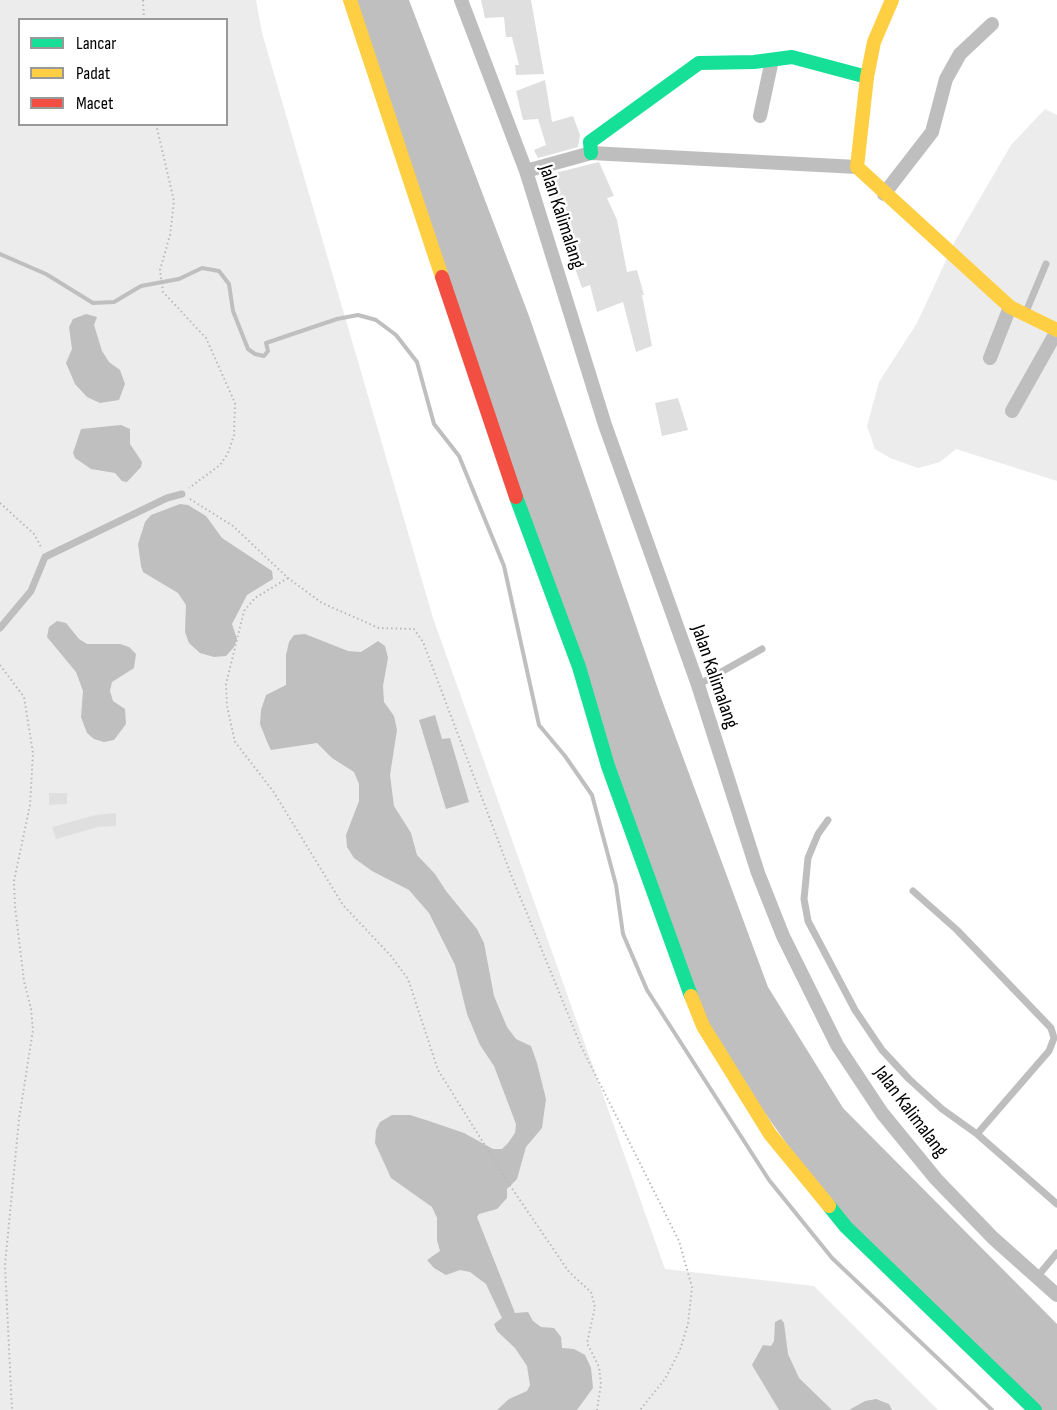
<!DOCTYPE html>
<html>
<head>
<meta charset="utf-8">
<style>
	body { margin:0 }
	#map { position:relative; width:1057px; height:1410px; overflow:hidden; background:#fff; font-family:"Sofia Sans Condensed",sans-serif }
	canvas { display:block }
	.legend { position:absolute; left:18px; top:18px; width:210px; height:108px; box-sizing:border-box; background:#fff; border:2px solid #999; margin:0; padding:8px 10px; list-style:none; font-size:18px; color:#000 }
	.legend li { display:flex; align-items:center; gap:12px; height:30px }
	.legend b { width:30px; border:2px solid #999 }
</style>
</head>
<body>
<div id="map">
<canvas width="1057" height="1410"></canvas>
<ul class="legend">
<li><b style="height:8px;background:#16e098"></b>Lancar</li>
<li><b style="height:8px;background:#ffcf43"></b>Padat</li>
<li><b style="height:8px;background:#f24e42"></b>Macet</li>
</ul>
</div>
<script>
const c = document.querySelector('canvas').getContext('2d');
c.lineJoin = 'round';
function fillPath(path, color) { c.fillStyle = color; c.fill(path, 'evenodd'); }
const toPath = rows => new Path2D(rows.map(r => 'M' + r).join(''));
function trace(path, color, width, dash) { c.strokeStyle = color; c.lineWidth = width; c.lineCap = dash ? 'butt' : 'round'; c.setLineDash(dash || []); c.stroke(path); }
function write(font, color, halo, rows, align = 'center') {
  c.font = font + ' "Sofia Sans Condensed",sans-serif'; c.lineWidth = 5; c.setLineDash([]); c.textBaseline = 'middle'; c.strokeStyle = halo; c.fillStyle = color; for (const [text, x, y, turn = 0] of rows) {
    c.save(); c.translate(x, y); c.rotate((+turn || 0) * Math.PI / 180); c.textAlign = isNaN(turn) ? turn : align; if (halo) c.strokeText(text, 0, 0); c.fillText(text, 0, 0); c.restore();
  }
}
fillPath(toPath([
	[0,0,256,0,262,33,433,618,665,1269,814,1286,938,1410,0,1410],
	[20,20,226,20,226,124,20,124],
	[1045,109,1057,115,1057,481,956,449,940,462,918,468,890,458,875,449,867,426,879,382,917,323,955,241,1011,145]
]), '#ececec');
fillPath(toPath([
	[350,0,409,0,529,316,660,695,768,987,843,1108,1057,1324,1057,1410,1034,1410,846,1227,703,1026],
	[86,314,97,317,94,325,102,351,109,362,120,370,125,384,119,400,100,403,87,397,75,384,66,363,72,349,69,327,73,319],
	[121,425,130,429,130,444,142,462,141,467,127,482,122,481,115,473,91,469,75,458,73,453,81,429],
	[180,504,188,505,206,516,222,538,272,571,273,579,247,595,232,624,237,639,234,647,226,656,214,657,200,653,189,643,185,632,186,605,178,593,143,572,141,566,138,544,145,522,151,515],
	[57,621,66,623,79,639,87,644,120,644,129,647,136,654,134,668,112,682,110,691,113,701,125,709,126,724,114,740,104,742,94,739,87,733,81,717,83,691,76,672,47,637,49,627],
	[305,634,348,651,361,652,378,641,385,646,388,658,383,686,384,702,394,716,397,730,390,775,394,806,411,833,417,855,435,874,446,891,477,929,484,943,494,996,507,1027,516,1039,531,1046,537,1063,546,1099,542,1128,526,1147,517,1179,507,1189,507,1198,497,1209,479,1214,477,1217,515,1313,528,1312,533,1321,541,1327,554,1328,561,1337,562,1348,574,1349,585,1355,591,1368,593,1388,577,1410,497,1410,509,1399,527,1391,530,1385,527,1366,515,1348,497,1331,494,1324,502,1318,486,1284,470,1272,460,1270,446,1275,434,1268,427,1260,440,1251,437,1240,437,1218,432,1207,391,1178,375,1143,376,1130,380,1122,392,1115,410,1115,429,1121,464,1133,493,1149,502,1149,508,1143,515,1133,516,1124,494,1066,480,1045,467,1014,455,965,429,913,409,890,372,871,354,858,347,847,346,835,359,801,359,784,354,772,332,758,317,743,271,750,268,744,260,724,261,710,266,695,286,685,286,655,289,642,294,635],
	[435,715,442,739,450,738,469,802,446,809,419,720],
	[781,1319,784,1323,788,1354,799,1378,832,1410,779,1410,752,1365,763,1345,771,1346,774,1341,775,1322],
	[876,1399,889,1404,892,1410,849,1410,865,1401]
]), '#bfbfbf');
trace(toPath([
	[0,254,46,274,93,303,114,302,141,286,179,279,202,268,219,271,229,284,233,311,248,349,255,354,264,356,268,351,266,343,337,319,358,315,376,320,396,335,417,362,434,424,459,456,504,566,539,725,565,756,592,795,616,885,623,934,647,990,769,1180,832,1258,992,1410]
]), '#bfbfbf', 4);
fillPath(toPath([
	[481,0,531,0,544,74,516,75,515,65,519,65,512,37,506,37,504,17,485,18],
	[545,80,552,122,573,116,580,135,578,147,538,158,534,150,546,145,538,119,523,120,516,91],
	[599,162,614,196,607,198,617,220,627,272,637,270,644,295,642,295,652,346,636,352,623,302,597,312,590,285,582,288,543,176],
	[678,398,688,430,662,436,655,403],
	[49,793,67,793,67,804,49,805],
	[116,813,116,826,98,827,56,839,52,827,96,815]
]), '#dfdfdf');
trace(toPath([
	[143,0,144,20],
	[156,124,174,201,170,235,160,270,163,292,206,338,235,403,234,435,228,453,220,465,189,488],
	[190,499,233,526,288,578,322,603,379,628,414,629,423,642,510,872,581,1046,679,1241,692,1287,688,1324,680,1350,665,1379,640,1410],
	[0,503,34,534,42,549],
	[288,578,255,598,244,611,226,684,227,706,235,742,273,791,343,905,391,956,408,979,438,1070,511,1187,569,1272,591,1292,595,1307,587,1343,599,1367,601,1384,597,1410],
	[0,665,24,697,33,753,30,805,14,881,15,907,24,981,31,1009,33,1030,19,1119,5,1265,12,1410]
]), '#b9b9b9', 2, [1.5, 3]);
trace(toPath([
	[1025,314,1046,264],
	[0,628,31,591,45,557,167,498,182,494],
	[698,685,762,649],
	[828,820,818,834,808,858,804,899,808,921,855,1010,882,1050,909,1079,942,1109,977,1134,1057,1204],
	[913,891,957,930,1051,1028,1054,1038,1049,1051,977,1134],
	[1037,1277,1057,1253]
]), '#bebebe', 7);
trace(toPath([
	[461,0,526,171,605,425,698,685,758,873,783,936,837,1045,882,1113,936,1179,993,1238,1057,1295],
	[760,116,772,60],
	[526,171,591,153,857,167],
	[884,194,932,132,946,79,960,54,992,24],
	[990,358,1010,307],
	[1012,411,1057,331]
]), '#bebebe', 14);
trace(toPath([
	[591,153,590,142,699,63,754,62,792,57,867,77],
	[516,497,579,667,608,766,691,996],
	[829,1206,846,1227,1035,1410]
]), '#16e098', 14);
trace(toPath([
	[350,0,442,277],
	[892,0,874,42,867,77,857,167,1010,307,1057,330],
	[691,996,703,1026,770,1134,829,1206]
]), '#ffcf43', 14);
trace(toPath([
	[442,277,516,497]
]), '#f24e42', 14);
write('20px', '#000', '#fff', [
	["Jalan Kalimalang",561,217,72],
	["Jalan Kalimalang",714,677,71],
	["Jalan Kalimalang",910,1112,53]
]);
</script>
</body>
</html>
